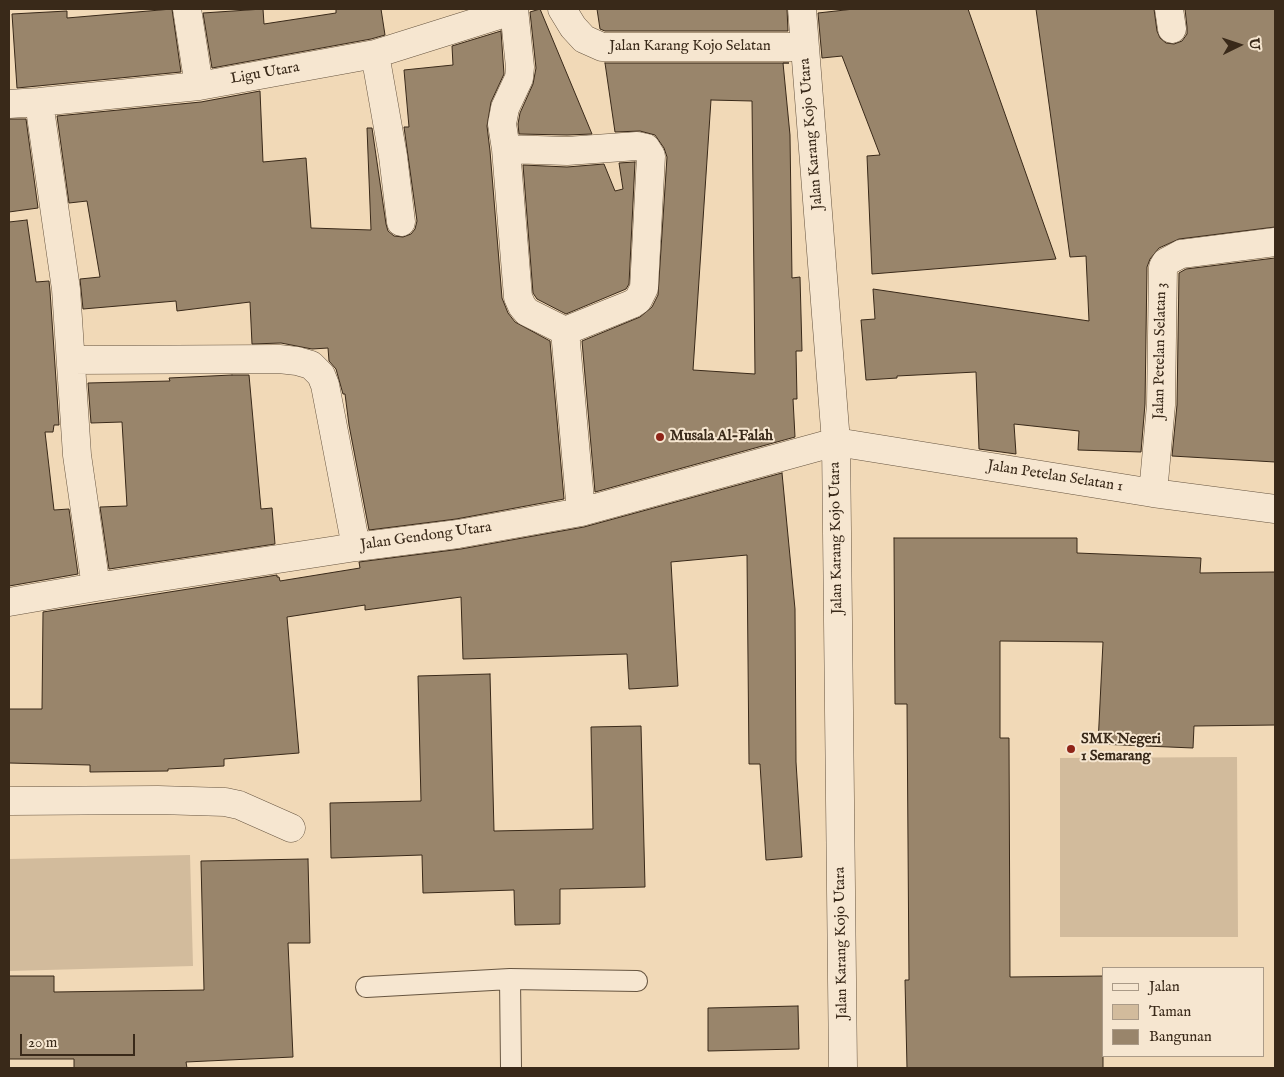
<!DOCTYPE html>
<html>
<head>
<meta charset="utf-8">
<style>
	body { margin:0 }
	#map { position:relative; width:1284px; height:1077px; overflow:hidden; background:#f1d9b7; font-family:"IM FELL English",serif }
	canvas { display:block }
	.frame { position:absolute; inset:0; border:10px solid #392919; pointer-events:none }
	.legend { position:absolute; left:1102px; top:967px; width:162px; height:90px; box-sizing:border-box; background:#f6e6d0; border:1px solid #aa9a87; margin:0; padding:6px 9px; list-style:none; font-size:15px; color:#392919 }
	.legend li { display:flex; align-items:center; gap:10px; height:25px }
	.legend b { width:25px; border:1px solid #aa9a87 }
	.north { position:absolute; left:1214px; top:20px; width:50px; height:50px; -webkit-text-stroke:4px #f6e6d0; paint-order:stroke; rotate:86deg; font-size:14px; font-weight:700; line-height:20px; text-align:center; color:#392919 }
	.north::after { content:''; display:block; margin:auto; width:18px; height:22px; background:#392919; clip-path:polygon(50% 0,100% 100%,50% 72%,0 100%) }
	.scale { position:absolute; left:20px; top:1034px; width:115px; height:22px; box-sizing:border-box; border:2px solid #392919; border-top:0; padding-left:6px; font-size:15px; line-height:18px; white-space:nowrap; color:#392919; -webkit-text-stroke:4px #f6e6d0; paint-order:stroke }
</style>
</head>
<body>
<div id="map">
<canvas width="1284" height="1077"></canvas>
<div class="frame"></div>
<ul class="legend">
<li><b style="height:6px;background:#f6e6d0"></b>Jalan</li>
<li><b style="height:14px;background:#d2bb9c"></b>Taman</li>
<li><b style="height:14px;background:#99856b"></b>Bangunan</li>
</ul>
<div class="north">U</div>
<div class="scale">20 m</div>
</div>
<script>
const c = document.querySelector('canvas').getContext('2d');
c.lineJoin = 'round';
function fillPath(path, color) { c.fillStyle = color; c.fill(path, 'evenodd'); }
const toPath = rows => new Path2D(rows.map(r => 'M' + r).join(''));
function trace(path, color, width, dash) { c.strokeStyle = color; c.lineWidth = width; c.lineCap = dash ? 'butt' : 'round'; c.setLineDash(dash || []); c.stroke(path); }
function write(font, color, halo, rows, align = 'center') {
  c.font = font + ' "IM FELL English",serif'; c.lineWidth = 4; c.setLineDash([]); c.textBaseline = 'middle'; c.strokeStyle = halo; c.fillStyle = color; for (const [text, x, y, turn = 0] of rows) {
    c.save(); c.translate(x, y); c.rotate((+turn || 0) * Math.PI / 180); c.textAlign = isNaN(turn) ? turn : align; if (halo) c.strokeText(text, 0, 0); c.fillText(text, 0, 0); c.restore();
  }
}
fillPath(toPath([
	[1237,757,1238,937,1060,937,1060,758],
	[190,855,193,966,9,971,9,859]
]), '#d2bb9c');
const building = toPath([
	[172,9,181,72,17,88,12,14,67,11,67,18,172,9],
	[263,9,264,24,336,13,336,9,381,9,385,35,371,39,212,68,203,13,263,9],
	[540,9,592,134,567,135,519,134,518,124,520,113,533,84,536,68,530,12,540,9],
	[597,9,787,9,788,31,605,31,600,29,597,9],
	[854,9,968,9,1056,259,872,274,867,156,880,155,842,56,822,58,818,13,854,9],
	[1036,9,1154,9,1157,31,1160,38,1166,43,1174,44,1182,41,1187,34,1187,27,1185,9,1275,9,1275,227,1179,239,1159,248,1150,259,1147,267,1145,404,1141,452,1078,450,1079,431,1014,424,1016,454,979,449,976,372,897,376,897,378,866,380,861,320,875,319,873,289,1089,321,1086,256,1070,257,1036,9],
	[501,31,504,74,491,102,487,126,490,151,502,298,508,313,515,322,550,341,564,499,456,519,369,530,349,425,345,394,343,394,336,369,329,361,328,348,312,349,281,343,252,344,250,302,177,311,176,301,83,309,80,279,100,277,87,201,69,203,57,116,201,102,260,91,263,162,306,158,311,228,371,230,367,128,372,128,386,224,388,231,394,236,403,237,411,234,415,229,417,221,404,127,409,127,404,70,453,65,452,46,501,31],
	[605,63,789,63,783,63,790,135,792,278,800,277,802,351,796,351,797,399,793,399,795,437,595,492,582,341,640,317,652,307,658,295,667,157,664,148,655,135,640,131,615,132,605,63],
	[711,100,752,101,755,374,693,370,711,100],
	[9,119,26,119,38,208,9,212,9,119],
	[635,162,629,284,626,289,566,314,537,299,533,293,523,165,567,167,604,164,615,191,623,189,619,163,635,162],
	[27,220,36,282,49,281,50,291,59,425,54,425,53,432,45,432,54,510,69,509,78,574,9,586,9,222,27,220],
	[1275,258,1275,462,1172,456,1177,405,1179,273,1186,269,1275,258],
	[232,375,249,375,261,509,272,508,275,544,109,569,100,507,127,506,122,422,91,423,88,383,170,381,169,378,232,375],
	[782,473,795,609,796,762,802,857,766,860,760,764,749,764,747,555,671,562,678,686,629,689,627,654,463,659,461,597,365,610,365,605,287,617,299,753,224,759,224,766,168,769,168,771,90,772,90,765,9,763,9,709,42,709,43,612,277,575,277,577,279,577,280,581,360,568,359,562,461,549,584,527,782,473],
	[894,538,1077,538,1077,553,1201,558,1200,573,1275,572,1275,725,1194,726,1193,748,1098,744,1103,642,1000,641,1000,738,1009,738,1010,977,1103,976,1103,1068,907,1068,905,980,909,980,907,704,895,704,894,538],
	[490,674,494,831,593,829,591,727,641,726,645,887,560,889,560,924,515,925,514,890,423,893,422,855,331,858,330,803,421,801,418,676,490,674],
	[308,859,310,943,288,943,293,1057,186,1062,187,1068,74,1068,74,1059,9,1059,9,976,54,976,54,992,204,990,201,861,308,859],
	[798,1006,799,1049,708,1051,708,1008,798,1006]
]);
fillPath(building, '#99856b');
trace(building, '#392919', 1);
const lane = toPath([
	[510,979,637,981],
	[366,987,510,979,511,1068]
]);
const street = toPath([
	[187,9,199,86],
	[514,9,520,67,519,78,505,108,502,124,506,149,518,297,522,306,527,312,565,331,581,512],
	[562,9,573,27,584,39,602,47,805,47],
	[802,9,836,442,843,1068],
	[1169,9,1172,29],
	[375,54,393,156,401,222],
	[39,102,66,289,77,455,96,587],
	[9,104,39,102,199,86,375,54,496,16,514,9],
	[506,149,567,151,637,146,646,148,651,156,644,288,638,300,632,304,565,331],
	[71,360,279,359,297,361,311,365,321,375,325,385,356,547],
	[1153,493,1161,405,1163,267,1166,262,1181,254,1275,242],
	[9,602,96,587,356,547,458,534,581,512,836,442,1153,493,1275,509],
	[9,801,158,800,225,802,239,805,291,828]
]);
trace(lane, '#675540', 22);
trace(street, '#675540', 29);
trace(lane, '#f6e6d0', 20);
trace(street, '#f6e6d0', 28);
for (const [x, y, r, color] of [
	[660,437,5,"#8f2418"],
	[1071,749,5,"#8f2418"]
]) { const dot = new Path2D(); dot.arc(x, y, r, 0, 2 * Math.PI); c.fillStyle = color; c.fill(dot); trace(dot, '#f6e6d0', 2); }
write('15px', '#392919', '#f6e6d0', [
	["Jalan Karang Kojo Selatan",690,47],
	["Ligu Utara",265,74,-10],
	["Jalan Karang Kojo Utara",812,134,-95],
	["Jalan Petelan Selatan 3",1161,351,-89],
	["Jalan Petelan Selatan 1",1055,477,9],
	["Jalan Gendong Utara",426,537,-8],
	["Jalan Karang Kojo Utara",837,538,-91],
	["Jalan Karang Kojo Utara",842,943,-91]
]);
write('bold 15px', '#392919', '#f6e6d0', [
	["Musala Al-Falah",670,437],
	["SMK Negeri",1081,740],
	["1 Semarang",1081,757]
], 'left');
</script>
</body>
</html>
